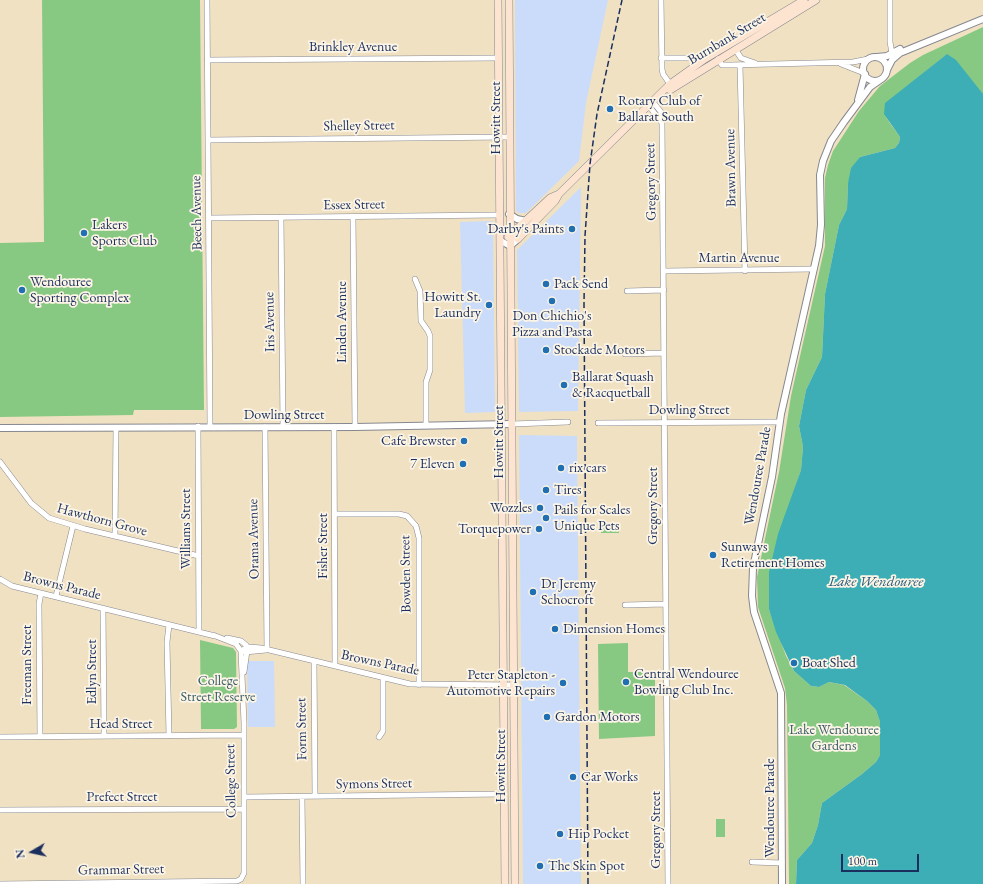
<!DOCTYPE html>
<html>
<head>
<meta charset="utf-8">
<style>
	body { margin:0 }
	#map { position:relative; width:983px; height:884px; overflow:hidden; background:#f1e1c3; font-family:"EB Garamond",serif }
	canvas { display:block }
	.north { position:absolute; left:12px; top:832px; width:40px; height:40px; -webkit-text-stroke:3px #fcf5e5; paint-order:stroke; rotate:261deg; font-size:11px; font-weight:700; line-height:16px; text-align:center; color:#1b2f5e }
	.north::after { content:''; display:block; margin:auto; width:14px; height:18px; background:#1b2f5e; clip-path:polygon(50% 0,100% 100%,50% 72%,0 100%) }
	.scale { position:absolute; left:841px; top:854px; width:78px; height:18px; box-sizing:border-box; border:2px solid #1b2f5e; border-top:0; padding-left:5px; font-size:12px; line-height:14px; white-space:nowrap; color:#1b2f5e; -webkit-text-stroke:3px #fcf5e5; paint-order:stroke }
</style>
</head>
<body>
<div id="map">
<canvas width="983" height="884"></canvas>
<div class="north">N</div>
<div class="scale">100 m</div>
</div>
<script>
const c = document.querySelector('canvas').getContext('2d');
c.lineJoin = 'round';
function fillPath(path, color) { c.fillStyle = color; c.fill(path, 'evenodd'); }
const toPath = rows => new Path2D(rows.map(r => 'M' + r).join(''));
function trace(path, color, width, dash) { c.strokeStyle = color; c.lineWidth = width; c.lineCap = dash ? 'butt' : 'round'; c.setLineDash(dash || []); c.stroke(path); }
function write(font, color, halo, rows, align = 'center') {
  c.font = font + ' "EB Garamond",serif'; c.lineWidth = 3.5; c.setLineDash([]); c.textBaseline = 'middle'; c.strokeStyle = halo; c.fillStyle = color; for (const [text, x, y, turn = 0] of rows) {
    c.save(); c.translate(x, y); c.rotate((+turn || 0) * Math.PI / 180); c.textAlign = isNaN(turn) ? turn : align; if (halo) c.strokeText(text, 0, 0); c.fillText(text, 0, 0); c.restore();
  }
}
fillPath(toPath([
	[515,0,608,0,586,103,579,161,526,213,519,213,516,211],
	[581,187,578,411,519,412,517,250],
	[493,221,495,412,465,413,460,222],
	[519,435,577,436,581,884,523,884],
	[247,661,274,661,275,727,248,727]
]), '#cadcf9');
fillPath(toPath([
	[42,0,200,0,204,410,134,410,133,415,0,417,0,243,44,242],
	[983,27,983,237,884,115,900,137,899,143,895,148,860,157,848,183,847,209,839,225,825,294,822,357,806,390,799,426,803,447,801,470,795,488,769,609,786,656,794,671,811,686,819,687,829,682,844,685,867,701,876,710,880,722,880,755,876,762,862,774,822,803,818,825,812,843,797,860,796,884,789,884,787,705,785,688,758,607,757,577,779,472,791,396,825,246,825,178,828,165,833,151,859,111,880,86,910,63,923,55],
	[946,55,951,57,886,103],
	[601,524,619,524,619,533,601,533],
	[200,640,233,648,236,652,237,727,234,729,201,729],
	[628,643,628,672,655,672,655,736,599,739,598,644],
	[716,819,725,819,725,837,716,837]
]), '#87c982');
fillPath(toPath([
	[947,54,956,60,983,94,983,884,796,884,797,860,812,843,818,825,822,803,862,774,876,762,880,755,880,722,876,710,867,701,845,685,829,682,819,687,811,686,794,671,776,632,769,609,769,572,778,534,801,470,803,447,799,426,806,390,822,357,825,294,839,225,847,209,848,183,851,168,860,157,895,148,899,143,900,137,884,114,885,103]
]), '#3daeb5');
const minor = toPath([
	[207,0,210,426],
	[661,0,662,69,663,74,670,84],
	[890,0,890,42,892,53],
	[735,49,741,58,755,63],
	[661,58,691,58],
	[718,59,722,65,731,65,853,62,868,59],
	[207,60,499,58],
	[841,64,864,73],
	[740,65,745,271],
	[653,102,661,112,662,123,668,884],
	[649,106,662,123],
	[208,140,510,137],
	[281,217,283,427],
	[353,217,355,427],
	[209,218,500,215],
	[664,271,814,269],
	[415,279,420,291,421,321,428,331,430,336,430,370,426,382,426,425],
	[627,291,664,290],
	[625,354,664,353],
	[598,423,779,422],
	[512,424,568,422],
	[198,426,199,632],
	[265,427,267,650],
	[334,427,335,666],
	[0,462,31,503,49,518,85,529,199,556],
	[334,514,399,514,407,516,416,526,419,538,419,685],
	[115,536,116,428],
	[0,579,12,586,215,636],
	[56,596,73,526],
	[625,605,666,604],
	[103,608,104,736],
	[227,638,241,641,246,645,247,651,244,672],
	[244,649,249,647,261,648,410,684,514,685],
	[245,652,266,650],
	[314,661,315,796],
	[169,736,167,642,169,625],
	[0,737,243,735],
	[40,737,39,604,41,593],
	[379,737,383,731,383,678],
	[244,797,505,794],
	[302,797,303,884],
	[0,810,244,809],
	[752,862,782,863],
	[0,884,237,881,241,879,244,873,244,723,241,651,236,644,213,635]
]);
const tertiary = toPath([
	[877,57,887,56,900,49],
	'863 69a12 12 0 1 1 24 0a12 12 0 1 1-24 0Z',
	[887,70,892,60,900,53,983,19],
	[858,100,865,74],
	[509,214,517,219,526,221],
	[501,241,510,246,518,239],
	[0,428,355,427,512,424],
	[782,884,781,693,754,612,752,596,753,568,772,477,781,414,819,246,821,225,820,175,823,161,831,141,844,122,870,87,880,80]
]);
const secondary = toPath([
	[498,0,505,884],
	[509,0,515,884],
	[670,90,816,0],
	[508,237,550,198,559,194],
	[518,239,555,201,559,194,670,84,705,59,804,0]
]);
trace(minor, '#868890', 6);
trace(tertiary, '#868890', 8);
trace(secondary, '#868890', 8);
trace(minor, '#fff', 5);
trace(tertiary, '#fff', 6);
trace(secondary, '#fde4d1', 7);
trace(toPath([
	[588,884,584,304,585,236,590,164,597,114,622,0]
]), '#1b2f5e', 1.5, [6, 3]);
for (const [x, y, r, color] of [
	[610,109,4,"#1f6fb2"],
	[572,229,4,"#1f6fb2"],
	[84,233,4,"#1f6fb2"],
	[546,284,4,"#1f6fb2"],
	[22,290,4,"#1f6fb2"],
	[552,301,4,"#1f6fb2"],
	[489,305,4,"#1f6fb2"],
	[546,350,4,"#1f6fb2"],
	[564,385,4,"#1f6fb2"],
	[464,441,4,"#1f6fb2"],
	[463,464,4,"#1f6fb2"],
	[561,468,4,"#1f6fb2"],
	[546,490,4,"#1f6fb2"],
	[540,508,4,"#1f6fb2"],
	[546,518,4,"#1f6fb2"],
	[539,529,4,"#1f6fb2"],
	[713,555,4,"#1f6fb2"],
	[533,592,4,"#1f6fb2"],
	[555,629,4,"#1f6fb2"],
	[794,663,4,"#1f6fb2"],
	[626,682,4,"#1f6fb2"],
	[563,683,4,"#1f6fb2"],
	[547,717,4,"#1f6fb2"],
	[573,777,4,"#1f6fb2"],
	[560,834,4,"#1f6fb2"],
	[540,866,4,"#1f6fb2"]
]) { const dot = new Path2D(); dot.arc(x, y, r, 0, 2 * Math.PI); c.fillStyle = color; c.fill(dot); trace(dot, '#fcf5e5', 1.5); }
write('14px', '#1b2f5e', '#fcf5e5', [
	["Burnbank Street",727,39,-31],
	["Brinkley Avenue",353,47],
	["Howitt Street",496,118,-90],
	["Shelley Street",359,126,-1],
	["Brawn Avenue",731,168,-91],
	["Gregory Street",651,182,-91],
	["Essex Street",354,205,-1],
	["Beech Avenue",197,213,-91],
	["Martin Avenue",739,258],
	["Iris Avenue",270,322,-91],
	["Linden Avenue",342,322,-90],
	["Dowling Street",689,410],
	["Dowling Street",284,415],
	["Howitt Street",499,442,-90],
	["Wendouree Parade",758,476,-80],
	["Gregory Street",653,506,-90],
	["Hawthorn Grove",102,520,15],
	["Williams Street",186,529,-90],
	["Orama Avenue",254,539,-91],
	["Fisher Street",323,546,-90],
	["Bowden Street",406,574,-91],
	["Browns Parade",62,586,14],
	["Browns Parade",380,663,12],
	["Freeman Street",27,665,-90],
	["Edlyn Street",92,672,-90],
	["Head Street",121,724],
	["Form Street",302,729,-91],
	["Howitt Street",501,766,-90],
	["College Street",231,781,-91],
	["Symons Street",374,784,-1],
	["Prefect Street",122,797],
	["Wendouree Parade",770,808,-90],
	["Gregory Street",656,830,-90],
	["Grammar Street",121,870,-1]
]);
write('14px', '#1b2f5e', '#fcf5e5', [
	["Rotary Club of",618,101],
	["Ballarat South",618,117],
	["Lakers",92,225],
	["Sports Club",92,241],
	["Darby's Paints",564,229,"right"],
	["Wendouree",30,282],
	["Sporting Complex",30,298],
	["Pack Send",554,284],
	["Howitt St.",481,297,"right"],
	["Laundry",481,313,"right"],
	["Don Chichio's",552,316,"center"],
	["Pizza and Pasta",552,332,"center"],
	["Stockade Motors",554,350],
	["Ballarat Squash",572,377],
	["& Racquetball",572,393],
	["Cafe Brewster",456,441,"right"],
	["7 Eleven",455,464,"right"],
	["rix cars",569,468],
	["Tires",554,490],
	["Wozzles",532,508,"right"],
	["Pails for Scales",554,510],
	["Unique Pets",554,526],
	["Torquepower",531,529,"right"],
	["Sunways",721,547],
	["Retirement Homes",721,563],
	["Dr Jeremy",541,584],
	["Schocroft",541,600],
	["Dimension Homes",563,629],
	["Boat Shed",802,663],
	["Central Wendouree",634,674],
	["Bowling Club Inc.",634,690],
	["Peter Stapleton -",555,675,"right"],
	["Automotive Repairs",555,691,"right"],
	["Gardon Motors",555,717],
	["Car Works",581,777],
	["Hip Pocket",568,834],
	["The Skin Spot",548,866]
], 'left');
write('14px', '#3b5d69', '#fcf5e5', [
	["College",218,681],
	["Street Reserve",218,697],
	["Lake Wendouree",834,730],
	["Gardens",834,746]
]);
write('italic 15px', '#275b7c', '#fcf5e5', [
	["Lake Wendouree",876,582]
]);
</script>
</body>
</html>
